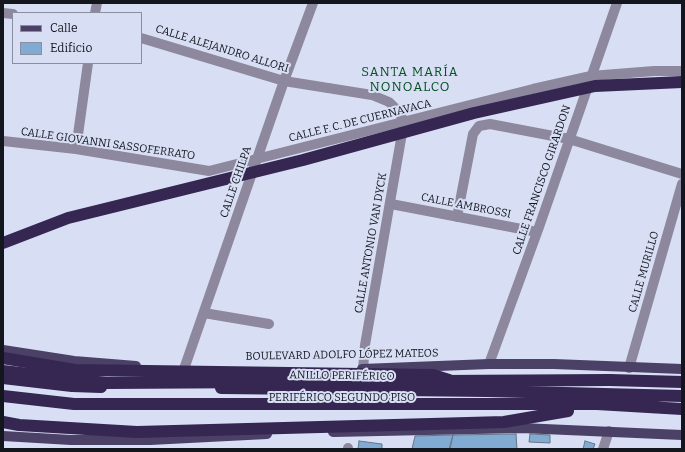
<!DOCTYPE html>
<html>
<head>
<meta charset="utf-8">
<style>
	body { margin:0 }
	#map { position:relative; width:685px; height:452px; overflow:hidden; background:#d8dff5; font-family:Bitter,serif }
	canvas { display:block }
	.frame { position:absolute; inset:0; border:4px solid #14161e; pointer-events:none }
	.legend { position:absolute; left:12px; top:12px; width:130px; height:52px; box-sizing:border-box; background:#d8dff5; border:1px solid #8a8f9f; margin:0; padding:5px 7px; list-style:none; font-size:12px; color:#14161e }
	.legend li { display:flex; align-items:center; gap:8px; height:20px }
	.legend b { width:20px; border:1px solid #8a8f9f }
</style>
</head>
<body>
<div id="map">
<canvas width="685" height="452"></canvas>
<div class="frame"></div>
<ul class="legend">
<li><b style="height:5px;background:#4b4066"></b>Calle</li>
<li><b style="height:11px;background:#81abd3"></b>Edificio</li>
</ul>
</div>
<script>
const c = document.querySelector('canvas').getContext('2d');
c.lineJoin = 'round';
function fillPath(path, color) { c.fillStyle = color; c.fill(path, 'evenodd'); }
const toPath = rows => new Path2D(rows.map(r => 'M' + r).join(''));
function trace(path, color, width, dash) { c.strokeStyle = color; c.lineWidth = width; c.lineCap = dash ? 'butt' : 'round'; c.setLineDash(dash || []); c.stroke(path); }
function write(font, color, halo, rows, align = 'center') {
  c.font = font + ' Bitter,serif'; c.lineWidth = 4; c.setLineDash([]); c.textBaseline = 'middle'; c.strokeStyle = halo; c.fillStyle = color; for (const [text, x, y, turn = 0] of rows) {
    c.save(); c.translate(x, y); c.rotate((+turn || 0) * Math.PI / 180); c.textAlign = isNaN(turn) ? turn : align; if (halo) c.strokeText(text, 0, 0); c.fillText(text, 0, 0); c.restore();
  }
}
const building = toPath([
	[516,434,517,449,449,449,453,435,516,434],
	[530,434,550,435,550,443,529,442,530,434],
	[453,435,450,449,412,449,415,436,453,435],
	[359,441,382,444,382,449,358,449,359,441],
	[585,441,595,444,593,449,583,449,585,441]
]);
fillPath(building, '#81abd3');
trace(building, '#657585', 1);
trace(toPath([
	[3,13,13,14],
	[95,13,97,3],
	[141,38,284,81,372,95,389,102,399,112,404,122,365,345,363,369],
	[3,141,76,149,209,171,533,89,591,76,654,71,682,71],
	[76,149,88,63],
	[391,204,537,232],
	[457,217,473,134,479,126,490,124,569,139,682,174],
	[204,313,269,324],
	[489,364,539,227,617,3],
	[629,368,682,184],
	[184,369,284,81,313,3],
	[348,449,348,448],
	[603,449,609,431]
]), '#8d889e', 10);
trace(toPath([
	[3,350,74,361,136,366],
	[362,369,489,364,554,364,682,369],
	[333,432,521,428,682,435],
	[3,436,71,440,150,440,267,434]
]), '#4b4066', 10);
trace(toPath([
	[3,358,75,370,433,375,449,380],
	[3,378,72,386,101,387],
	[610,380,682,382],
	[221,388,487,391,682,396],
	[3,396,74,404,597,404,682,409],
	[3,422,19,425,137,432,504,422,568,411]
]), '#352751', 12);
trace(toPath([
	[3,243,68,218,303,160,474,113,595,86,682,82],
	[3,371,106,383,610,380]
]), '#352751', 12);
write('11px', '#14161e', '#d8dff5', [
	["CALLE ALEJANDRO ALLORI",222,49,17],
	["CALLE F. C. DE CUERNAVACA",360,121,-14],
	["CALLE GIOVANNI SASSOFERRATO",108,144,8],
	["CALLE FRANCISCO GIRARDON",542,180,-71],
	["CALLE CHILPA",236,182,-71],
	["CALLE AMBROSSI",466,206,11],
	["CALLE ANTONIO VAN DYCK",371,243,-80],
	["CALLE MURILLO",644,272,-74],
	["BOULEVARD ADOLFO LÓPEZ MATEOS",342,355,-1],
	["ANILLO PERIFÉRICO",342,376,1],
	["PERIFÉRICO SEGUNDO PISO",342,398]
]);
c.letterSpacing = '1px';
write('13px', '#075022', '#d8dff5', [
	["SANTA MARÍA",410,72],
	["NONOALCO",410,87]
]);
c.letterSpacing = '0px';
</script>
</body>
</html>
